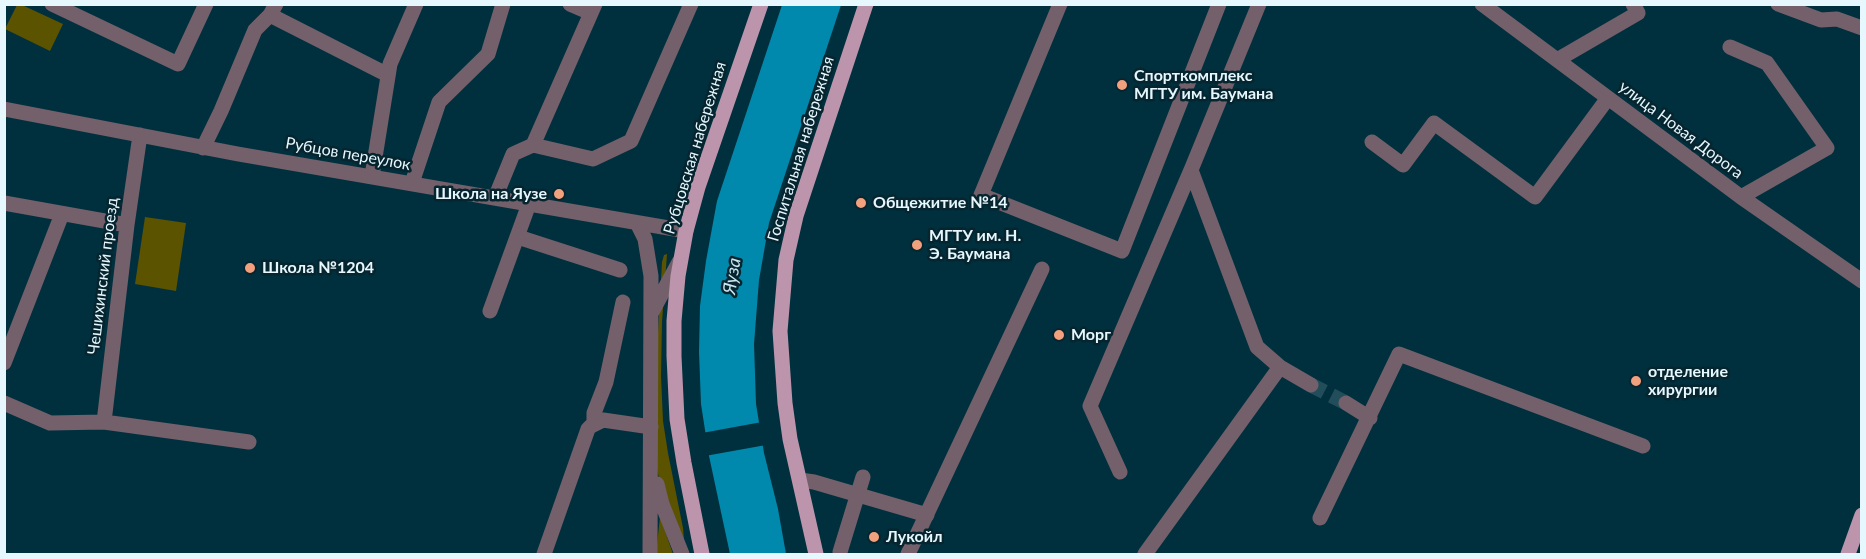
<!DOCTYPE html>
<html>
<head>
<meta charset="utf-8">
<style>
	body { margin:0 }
	#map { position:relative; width:1866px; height:559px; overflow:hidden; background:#00303e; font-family:Lato,sans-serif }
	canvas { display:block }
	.frame { position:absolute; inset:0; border:6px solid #e6f7fe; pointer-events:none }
</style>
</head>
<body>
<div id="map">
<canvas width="1866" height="559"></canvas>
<div class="frame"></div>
</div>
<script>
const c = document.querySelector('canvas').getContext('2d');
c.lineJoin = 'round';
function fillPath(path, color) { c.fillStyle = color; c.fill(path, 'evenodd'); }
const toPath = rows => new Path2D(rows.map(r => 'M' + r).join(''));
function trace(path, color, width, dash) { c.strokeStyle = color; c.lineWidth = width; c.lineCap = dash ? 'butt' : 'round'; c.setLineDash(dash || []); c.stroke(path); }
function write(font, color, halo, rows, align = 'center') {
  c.font = font + ' Lato,sans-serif'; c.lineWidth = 5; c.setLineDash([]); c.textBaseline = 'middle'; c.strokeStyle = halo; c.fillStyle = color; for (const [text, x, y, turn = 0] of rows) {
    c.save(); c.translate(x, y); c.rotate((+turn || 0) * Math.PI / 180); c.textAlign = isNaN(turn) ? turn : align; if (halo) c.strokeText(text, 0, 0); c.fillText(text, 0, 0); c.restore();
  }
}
fillPath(toPath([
	[17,5,22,5,63,24,50,51,5,29],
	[145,217,186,223,176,291,135,284],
	[667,254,662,322,661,376,663,421,668,453,683,528,685,552,663,499,653,448,654,402,662,262,664,255],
	[660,517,673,554,656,554]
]), '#5b5300');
fillPath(toPath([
	[782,5,841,5,769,223,759,280,754,344,756,404,764,453,778,509,786,554,730,554,709,456,701,404,699,352,700,306,706,261,717,201]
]), '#0089ac');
fillPath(toPath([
	[762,422,766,445,705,456,702,433]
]), '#00303e');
trace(toPath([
	[1311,385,1346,403]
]), '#224e5b', 15, [15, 8]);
trace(toPath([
	[52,4,178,64,206,4],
	[570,4,591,13],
	[1060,4,981,195,1122,251,1219,4],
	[1482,4,1741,197,1862,281],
	[1778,4,1821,20,1837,19,1862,28],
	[270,15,388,75],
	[1730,47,1767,63,1827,148,1741,197],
	[1557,60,1638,13,1633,4],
	[4,109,238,154,686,231],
	[1372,142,1403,165,1434,123,1535,197,1608,98],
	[533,145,595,4],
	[203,148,221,111,255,30,270,15,276,4],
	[372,176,390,64,416,4],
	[412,183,439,102,488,54,503,4],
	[495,198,513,154,533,145,593,159,631,141,691,4],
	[4,203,127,225],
	[637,223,645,239,651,276,650,554],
	[518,237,620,270],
	[490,311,529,204],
	[652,312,679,262],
	[4,363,62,214],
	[1280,367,1311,385],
	[4,403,50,423,104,422,249,442],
	[1346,403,1370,418],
	[104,422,127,225,140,135],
	[594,423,594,413,606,382,623,302],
	[1120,472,1090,406,1191,170],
	[800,480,814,482,927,515],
	[657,484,662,504,682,554],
	[1320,518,1399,354,1643,446],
	[840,552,863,477],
	[544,554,588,429,591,426,603,420,651,427],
	[908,554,1042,269],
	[1145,554,1280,367,1257,347,1191,170,1259,4]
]), '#74606b', 15);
trace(toPath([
	[702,554,684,463,677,419,674,356,674,321,678,276,686,231,698,187,761,4],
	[816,554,790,439,785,403,780,331,786,260,796,216,866,4],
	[1848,554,1862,515]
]), '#bc94ab', 15);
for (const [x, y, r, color] of [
	[1122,85,6,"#f2a17e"],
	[559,194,6,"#f2a17e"],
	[861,203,6,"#f2a17e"],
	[917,245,6,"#f2a17e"],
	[250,268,6,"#f2a17e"],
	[1059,335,6,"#f2a17e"],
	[1636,381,6,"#f2a17e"],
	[874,537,6,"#f2a17e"]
]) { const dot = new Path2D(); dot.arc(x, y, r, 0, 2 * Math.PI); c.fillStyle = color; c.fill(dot); trace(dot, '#06252f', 2); }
write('bold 16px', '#e6f7fe', '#06252f', [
	["Спорткомплекс",1134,76],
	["МГТУ им. Баумана",1134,94],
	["Школа на Яузе",547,194,"right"],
	["Общежитие №14",873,203],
	["МГТУ им. Н.",929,236],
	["Э. Баумана",929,254],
	["Школа №1204",262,268],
	["Морг",1071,335],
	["отделение",1648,372],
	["хирургии",1648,390],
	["Лукойл",886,537]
], 'left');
write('16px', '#e6f7fe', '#06252f', [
	["улица Новая Дорога",1681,130,37],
	["Рубцовская набережная",695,148,-73],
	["Госпитальная набережная",801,149,-73],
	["Рубцов переулок",348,154,10],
	["Чешихинский проезд",103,276,-83]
]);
write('italic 18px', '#cbe7f2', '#06252f', [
	["Яуза",732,276,-81]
]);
</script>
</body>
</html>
